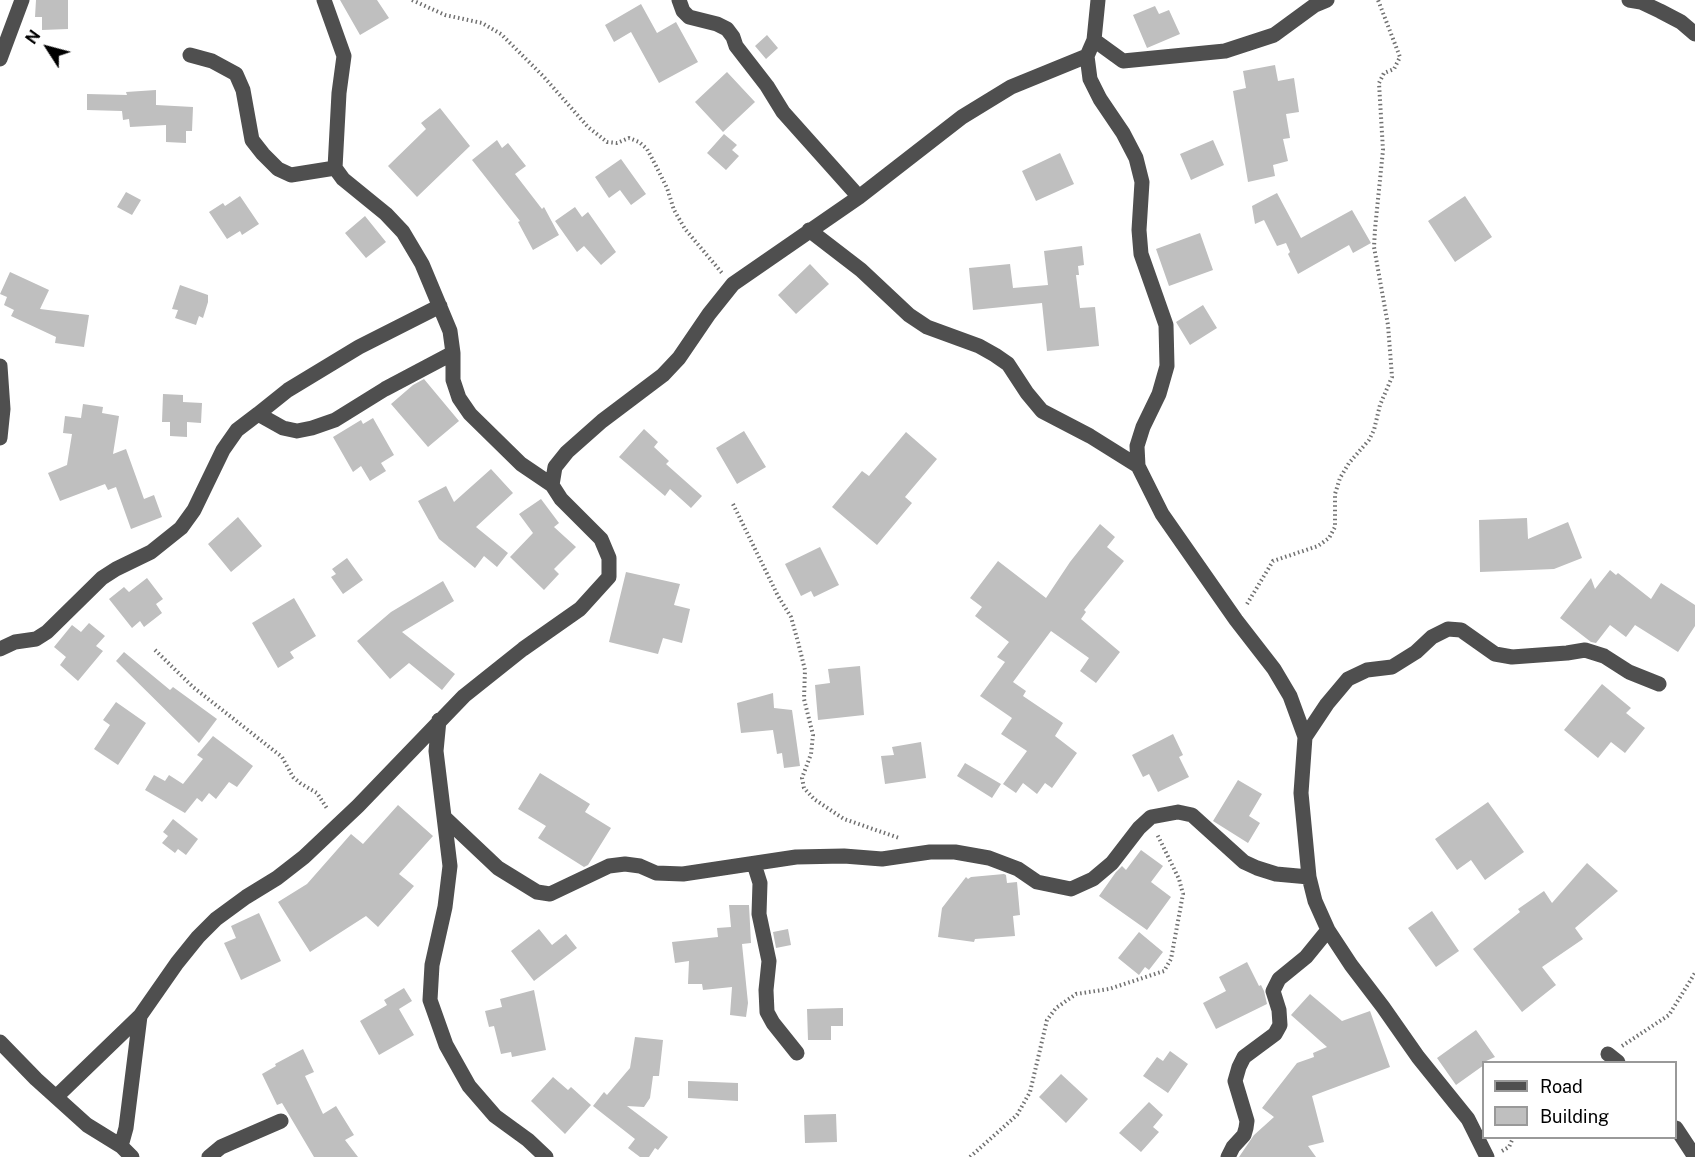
<!DOCTYPE html>
<html>
<head>
<meta charset="utf-8">
<style>
	body { margin:0 }
	#map { position:relative; width:1695px; height:1157px; overflow:hidden; background:#fff; font-family:"Public Sans",sans-serif }
	canvas { display:block }
	.legend { position:absolute; left:1482px; top:1061px; width:195px; height:78px; box-sizing:border-box; background:#fff; border:2px solid #999; margin:0; padding:8px 10px; list-style:none; font-size:18px; color:#000 }
	.legend li { display:flex; align-items:center; gap:12px; height:30px }
	.legend b { width:30px; border:2px solid #999 }
	.north { position:absolute; left:18px; top:18px; width:60px; height:60px; -webkit-text-stroke:4px #fff; paint-order:stroke; rotate:306deg; font-size:16px; font-weight:700; line-height:24px; text-align:center; color:#000 }
	.north::after { content:''; display:block; margin:auto; width:21px; height:27px; background:#000; clip-path:polygon(50% 0,100% 100%,50% 72%,0 100%) }
</style>
</head>
<body>
<div id="map">
<canvas width="1695" height="1157"></canvas>
<ul class="legend">
<li><b style="height:8px;background:#4f4f4f"></b>Road</li>
<li><b style="height:16px;background:#bfbfbf"></b>Building</li>
</ul>
<div class="north">N</div>
</div>
<script>
const c = document.querySelector('canvas').getContext('2d');
c.lineJoin = 'round';
function fillPath(path, color) { c.fillStyle = color; c.fill(path, 'evenodd'); }
const toPath = rows => new Path2D(rows.map(r => 'M' + r).join(''));
function trace(path, color, width, dash) { c.strokeStyle = color; c.lineWidth = width; c.lineCap = dash ? 'butt' : 'round'; c.setLineDash(dash || []); c.stroke(path); }
fillPath(toPath([
	[36,0,68,0,68,29,42,30,42,17,35,17],
	[340,0,377,0,389,18,360,35],
	[641,4,657,33,676,22,698,62,659,83,631,32,614,42,605,25],
	[1155,6,1159,14,1169,10,1180,34,1147,48,1133,15],
	[767,35,778,48,766,59,755,46],
	[1275,65,1278,81,1294,78,1299,112,1286,114,1290,138,1283,139,1288,161,1273,165,1275,176,1248,182,1233,91,1246,88,1243,71],
	[727,72,755,102,723,132,695,102],
	[156,90,156,105,193,107,192,131,186,131,186,143,166,142,166,125,130,127,129,119,123,120,122,111,87,110,87,94,127,95,126,92],
	[440,108,470,146,417,197,388,166,426,129,421,123],
	[724,134,737,145,732,150,739,156,726,170,707,153],
	[497,140,502,148,508,143,526,166,515,174,542,209,544,207,559,235,533,250,518,222,520,221,472,160],
	[1213,140,1224,165,1191,180,1180,154],
	[1060,153,1074,184,1036,201,1022,171],
	[621,159,646,194,631,205,620,190,609,198,595,177],
	[126,192,141,200,132,215,117,207],
	[1277,193,1301,238,1352,210,1371,243,1353,253,1349,245,1298,274,1288,254,1290,252,1286,243,1277,246,1264,220,1255,224,1252,206],
	[240,196,259,224,242,235,240,231,227,239,209,212,223,203,225,206],
	[1465,196,1492,237,1455,262,1428,221],
	[575,207,582,217,588,212,616,252,601,265,584,246,577,252,555,221],
	[365,216,386,242,366,258,345,233],
	[1200,233,1213,270,1169,286,1156,249],
	[1082,246,1084,265,1078,266,1079,275,1076,275,1080,308,1095,307,1099,346,1047,351,1042,303,973,310,969,268,1010,264,1013,288,1048,285,1044,251],
	[810,264,829,284,796,314,778,295],
	[10,272,49,290,40,309,89,315,84,347,55,343,56,337,11,316,14,310,4,305,7,297,0,294],
	[180,285,208,295,208,302,203,318,199,316,196,325,175,318,178,310,172,309],
	[1203,305,1217,328,1190,345,1176,322],
	[424,379,459,421,428,447,391,404,413,385],
	[163,394,183,395,183,402,202,403,201,423,187,422,187,437,170,436,170,422,162,422],
	[83,404,103,407,102,413,119,416,113,454,126,449,144,499,154,495,162,517,131,529,116,487,108,490,105,484,60,501,48,473,67,465,72,434,63,433,65,416,81,418],
	[373,418,394,455,381,463,386,471,370,481,361,466,353,472,333,437,361,420,363,424],
	[644,429,658,442,654,447,669,461,666,464,702,496,691,508,670,489,665,496,619,457],
	[744,431,766,467,737,484,716,448],
	[906,432,937,459,905,497,912,503,877,545,832,507,862,471,869,476],
	[491,469,513,493,476,527,508,553,497,567,484,556,475,568,439,539,418,501,446,486,454,502],
	[541,499,559,523,554,527,576,547,554,569,559,574,544,590,510,557,533,533,519,514],
	[238,517,262,546,231,572,208,544],
	[1527,518,1528,539,1568,522,1582,558,1554,569,1480,572,1479,520],
	[1100,524,1115,537,1107,547,1124,561,1084,610,1086,612,1081,619,1120,652,1096,683,1080,671,1089,658,1051,631,1013,682,1026,691,1023,696,1063,723,1055,736,1077,753,1052,788,1045,783,1037,794,1023,783,1016,793,1003,784,1027,751,1001,734,1012,718,980,696,1005,662,997,657,1009,642,975,616,982,607,970,598,998,561,1046,598,1070,562],
	[820,547,839,585,814,597,811,591,801,596,785,564],
	[347,558,363,580,343,594,331,577,336,574,332,569],
	[1610,570,1616,575,1618,573,1651,599,1661,583,1695,605,1695,626,1678,652,1635,625,1626,637,1610,625,1596,643,1591,642,1560,618,1591,578,1595,589],
	[626,572,680,584,674,605,690,609,682,643,663,638,658,654,609,642],
	[147,578,163,599,156,604,162,613,144,627,140,621,132,628,109,599,124,587,129,592],
	[443,581,454,601,402,632,455,674,442,690,409,663,390,679,357,641,391,612],
	[294,598,316,636,290,652,294,658,278,668,252,623],
	[89,623,105,636,96,646,103,651,78,681,60,665,66,657,54,647,72,625,81,632],
	[124,652,170,690,173,687,217,719,199,743,116,661],
	[860,666,864,715,818,720,815,685,830,683,828,669],
	[1602,684,1631,708,1626,713,1645,728,1625,753,1611,742,1598,758,1564,730],
	[773,693,774,708,792,710,800,766,784,768,782,753,777,754,773,730,741,733,737,703],
	[116,702,146,723,118,765,94,749,110,725,103,720],
	[1173,734,1183,755,1179,757,1189,777,1158,792,1149,774,1143,777,1132,755],
	[213,736,253,766,237,787,229,782,216,799,209,793,202,802,197,798,185,813,145,790,154,775,165,781,169,775,183,784,203,759,197,755],
	[921,742,926,778,885,784,881,756,894,755,892,747],
	[965,763,1001,784,992,798,957,776],
	[540,773,590,804,585,812,611,828,588,865,584,867,538,838,546,826,518,809],
	[1238,780,1262,794,1249,816,1260,823,1248,843,1213,821],
	[1488,802,1524,852,1485,880,1471,860,1457,870,1435,839],
	[398,805,433,836,399,874,414,886,378,927,366,916,310,952,278,902,307,884,351,834,363,844],
	[173,819,198,839,186,855,178,849,175,853,162,843,168,836,163,832],
	[1141,850,1163,866,1151,882,1171,897,1147,930,1099,896,1116,872,1122,866,1126,870],
	[1587,863,1618,891,1575,928,1583,939,1542,967,1556,985,1522,1012,1473,949,1520,912,1518,909,1544,891,1552,903],
	[1004,874,1006,875,1007,883,1017,882,1020,915,1013,916,1015,936,975,939,974,942,938,937,942,908,966,877,968,879,971,877],
	[729,905,749,905,751,943,742,944,748,1003,746,1017,730,1015,732,987,703,990,702,984,688,984,689,961,675,963,672,942,718,937,717,928,731,927],
	[1432,911,1459,951,1436,967,1408,928],
	[259,913,281,961,241,980,224,943,236,938,231,926],
	[539,929,552,945,566,934,577,948,534,981,511,951],
	[788,929,791,945,776,948,773,932],
	[1139,932,1163,952,1149,970,1145,967,1139,975,1118,958],
	[1247,962,1259,986,1261,985,1264,991,1267,1004,1216,1029,1203,1003,1226,991,1219,977],
	[404,988,412,1001,399,1009,414,1035,379,1055,360,1021,387,1005,384,1000],
	[534,990,546,1050,512,1057,511,1052,501,1054,494,1026,489,1027,485,1011,502,1007,500,999],
	[1310,994,1342,1021,1370,1011,1390,1067,1312,1096,1324,1142,1308,1146,1316,1157,1239,1157,1254,1135,1274,1117,1262,1108,1297,1063,1314,1057,1313,1053,1327,1047,1291,1015],
	[843,1008,843,1026,831,1026,831,1040,808,1040,807,1009],
	[1476,1030,1495,1057,1484,1062,1484,1065,1456,1085,1437,1058],
	[635,1037,663,1040,659,1076,653,1076,650,1098,644,1107,627,1106,668,1137,658,1150,655,1148,649,1157,640,1157,628,1148,635,1139,593,1106,604,1092,607,1095,630,1068],
	[303,1049,314,1072,305,1076,323,1114,336,1106,354,1135,345,1140,358,1157,314,1157,282,1103,277,1105,262,1074,276,1066,275,1064],
	[1170,1051,1188,1064,1168,1093,1143,1076,1157,1057,1163,1061],
	[1061,1074,1088,1099,1066,1123,1039,1097],
	[553,1077,568,1090,571,1087,591,1105,565,1134,531,1101],
	[688,1081,738,1083,738,1101,688,1098],
	[1149,1102,1163,1115,1153,1127,1159,1132,1141,1152,1119,1133],
	[836,1114,837,1142,805,1143,804,1115]
]), '#bfbfbf');
trace(toPath([
	[412,0,445,15,482,23,501,34,544,77,588,127,607,142,617,143,629,138,639,142,647,149,656,166,667,188,674,210,685,229,722,273],
	[733,504,778,596,791,617,798,642,805,670,804,699,813,735,811,754,802,778,804,788,814,799,844,819,899,838],
	[1247,604,1273,561,1318,546,1329,538,1335,527,1335,494,1340,478,1349,463,1369,440,1374,430,1380,405,1392,377,1388,325,1374,247,1375,229,1383,150,1379,83,1384,73,1394,69,1400,57,1378,0],
	[155,650,193,687,282,757,293,777,300,783,317,793,328,810],
	[1622,1046,1669,1015,1695,973],
	[1502,1151,1509,1147,1513,1138],
	[970,1157,1017,1115,1030,1092,1047,1020,1056,1008,1076,994,1109,989,1164,971,1171,959,1183,894,1179,879,1157,834]
]), '#717171', 4, [1.5, 3]);
trace(toPath([
	[324,0,344,56,339,93,335,168,343,179,386,214,403,232,422,264,450,331,453,353,453,380,459,398,470,414,521,464,552,485],
	[679,0,683,11,689,17,717,24,727,29,733,37,736,46,767,86,783,112,859,197],
	[1629,0,1641,2,1660,11,1681,22,1695,34],
	[1094,40,1123,61,1225,51,1274,35,1315,5,1327,0],
	[190,55,212,61,236,74,243,90,252,140,263,154,278,169,291,175,335,168],
	[1087,56,1090,79,1100,99,1123,133,1136,158,1142,182,1139,230,1141,254,1166,325,1167,366,1159,394,1143,427,1137,446,1138,466,1162,514,1236,620,1274,669,1290,696,1305,737,1301,793,1309,877,1315,901,1328,930,1351,965,1383,1007,1418,1057,1468,1119,1487,1157],
	[0,59,22,0],
	[809,230,861,270,909,315,927,327,979,346,995,355,1008,364,1027,393,1042,411,1090,436,1138,466],
	[0,366,3,409,0,438],
	[258,414,283,428,297,431,312,428,335,420,385,389,453,353],
	[0,649,15,642,36,639,47,632,102,578,116,569,151,552,181,528,194,510,223,450,237,430,258,414,288,390,359,347,440,306],
	[439,720,436,751,450,866,445,907,432,965,430,1000,446,1045,469,1086,495,1116,528,1140,546,1157],
	[1305,737,1327,704,1348,679,1367,670,1392,667,1416,652,1432,637,1448,629,1461,630,1495,654,1512,657,1567,653,1585,650,1604,656,1629,672,1659,684],
	[445,818,498,868,537,892,550,894,609,866,625,864,640,866,656,873,683,874,796,857,844,856,882,859,930,852,955,852,989,858,1018,869,1037,882,1071,889,1093,879,1112,863,1139,828,1151,817,1178,812,1192,815,1244,862,1257,868,1276,874,1309,877],
	[754,864,760,883,759,914,769,961,766,990,767,1012,773,1023,797,1053],
	[0,1042,36,1079,87,1125,121,1146,132,1157],
	[1608,1054,1618,1062],
	[56,1097,140,1016,177,963,198,937,216,919,246,897,277,878,304,857,358,806,464,696,523,649,580,609,609,577,609,558,601,539,561,499,552,485,555,467,567,452,602,421,663,375,679,358,709,314,733,284,859,197,962,117,1011,87,1087,56,1094,40,1098,0],
	[1676,1128,1695,1157],
	[121,1146,126,1128,140,1016],
	[209,1157,221,1147,281,1121],
	[1228,1157,1233,1147,1244,1135,1246,1128,1247,1121,1235,1081,1239,1067,1244,1057,1275,1034,1280,1025,1279,1010,1273,991,1279,979,1306,957,1328,930]
]), '#4f4f4f', 15);
</script>
</body>
</html>
